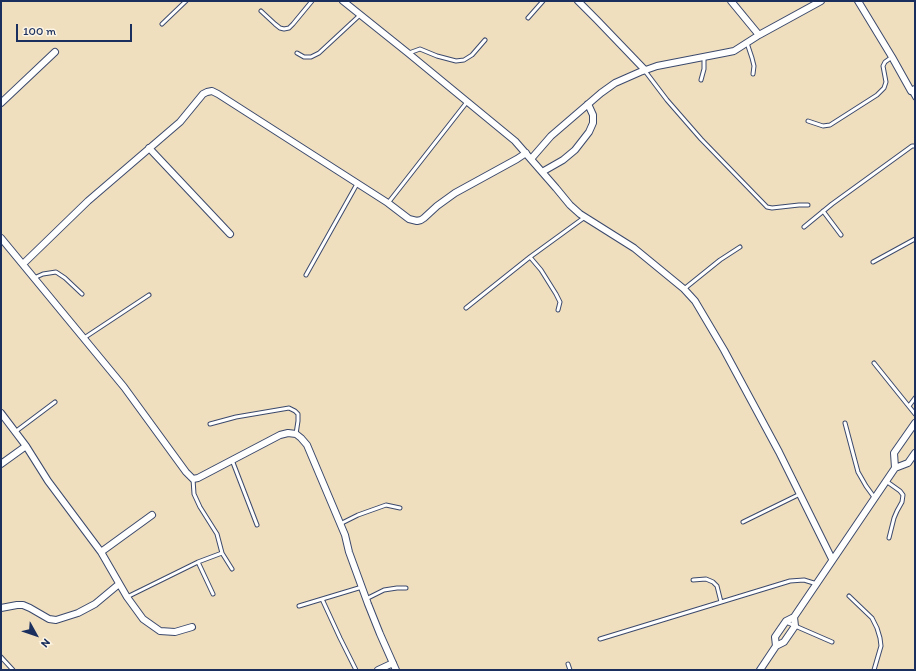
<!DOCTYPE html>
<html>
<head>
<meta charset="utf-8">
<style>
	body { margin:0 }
	#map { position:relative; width:916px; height:671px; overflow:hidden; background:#f0dfbe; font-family:Itim,sans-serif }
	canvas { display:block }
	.frame { position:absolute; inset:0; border:2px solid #1b2f5e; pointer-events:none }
	.north { position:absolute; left:16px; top:615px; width:40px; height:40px; -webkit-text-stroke:3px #fcf5e5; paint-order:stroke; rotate:130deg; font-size:11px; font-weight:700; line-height:16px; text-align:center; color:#1b2f5e }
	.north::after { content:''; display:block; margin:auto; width:14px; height:18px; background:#1b2f5e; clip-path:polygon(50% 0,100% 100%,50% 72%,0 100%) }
	.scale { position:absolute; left:16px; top:24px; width:116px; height:18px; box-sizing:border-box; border:2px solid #1b2f5e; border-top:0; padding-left:5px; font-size:12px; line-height:14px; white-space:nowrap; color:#1b2f5e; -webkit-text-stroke:3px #fcf5e5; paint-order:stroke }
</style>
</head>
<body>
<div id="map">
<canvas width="916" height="671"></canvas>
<div class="frame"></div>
<div class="north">N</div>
<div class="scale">100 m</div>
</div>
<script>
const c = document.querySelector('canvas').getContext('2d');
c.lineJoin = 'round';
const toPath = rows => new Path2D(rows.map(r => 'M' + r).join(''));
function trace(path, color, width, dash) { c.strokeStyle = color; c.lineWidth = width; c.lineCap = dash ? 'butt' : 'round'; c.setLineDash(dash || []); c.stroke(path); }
const service = toPath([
	[261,11,275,24,280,28,284,29,289,28,293,24,312,1],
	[528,18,543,1],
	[162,24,186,1],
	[747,43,752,58,754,66,753,74],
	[297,53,304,57,311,57,319,53,360,15],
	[409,53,420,49,437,56,456,61,464,60,472,55,485,40],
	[645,71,667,100,701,139,767,207,772,208,799,205,808,205],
	[701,80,704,69,704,57],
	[911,91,915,98],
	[808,121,823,126,830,125,877,95,884,88,886,82,883,66,885,62,892,57],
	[388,203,467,102],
	[823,211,841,235],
	[804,227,832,204,912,146,915,146],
	[530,257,541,270,556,294,560,302,558,310],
	[873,262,915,239],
	[306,275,357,184],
	[34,278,43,274,56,272,65,278,82,294],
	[684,289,720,260,740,247],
	[466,308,530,257,585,217],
	[84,338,149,295],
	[874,363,915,414],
	[909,406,915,398],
	[845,423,854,457,858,472,866,486,874,497],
	[210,424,236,417,289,408,295,411,298,414,298,421,296,434],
	[15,432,55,402],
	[232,460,257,525],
	[193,479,194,494,200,507,217,534,222,553],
	[886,481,900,491,903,495,902,502,897,511,894,518,889,538],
	[743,522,800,494],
	[340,524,358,515,386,505,400,508],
	[198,562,213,594],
	[693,580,706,579,713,582,717,586,721,602],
	[849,596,872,618,877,628,880,638,881,646,874,670],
	[127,597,198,562,222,553,232,569],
	[322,599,340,638,356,670],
	[366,599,384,590,397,588,406,588],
	[299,606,362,587],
	[786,622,832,642],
	[600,639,790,581,804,580,817,584],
	[1,657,13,670],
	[568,664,570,670]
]);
const minor = toPath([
	[343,1,408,53,515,141,556,188,570,205,580,214,634,248,684,289,695,301,724,350,779,452,832,559],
	[578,1,597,20,645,70],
	[731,1,759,35],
	[858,1,892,57,911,91,915,89],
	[1,103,55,52],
	[149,148,230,234],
	[531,159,551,136,601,93,615,83,640,72,657,66,724,53,734,51,759,35,821,1],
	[542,172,563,160,575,150,589,132,593,123,593,115,588,104],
	[1,238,124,387,186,472,193,479,198,478,280,435,288,433,296,434,301,438,307,445,345,535,349,552,368,604,380,634,396,670],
	[23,264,88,201,180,122,203,94,207,92,212,91,218,94,388,203,409,219,417,221,421,220,424,218,437,206,455,193,517,159,526,153],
	[1,413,26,446,48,481,101,552,127,597,143,619,160,631,175,632,192,627],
	[1,464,26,446],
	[895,468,894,453,915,423],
	[101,552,152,515],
	[1,608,17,605,23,605,30,608,49,619,56,620,78,613,95,604,119,584],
	[776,646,775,637,786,621,794,617,895,468,908,463,915,453],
	[378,670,393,663],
	[760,670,776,646,784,642,795,626,794,617]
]);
trace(service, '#3b496c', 5);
trace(minor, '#3b496c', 8);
trace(service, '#fff', 3);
trace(minor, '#fff', 6);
</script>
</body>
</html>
